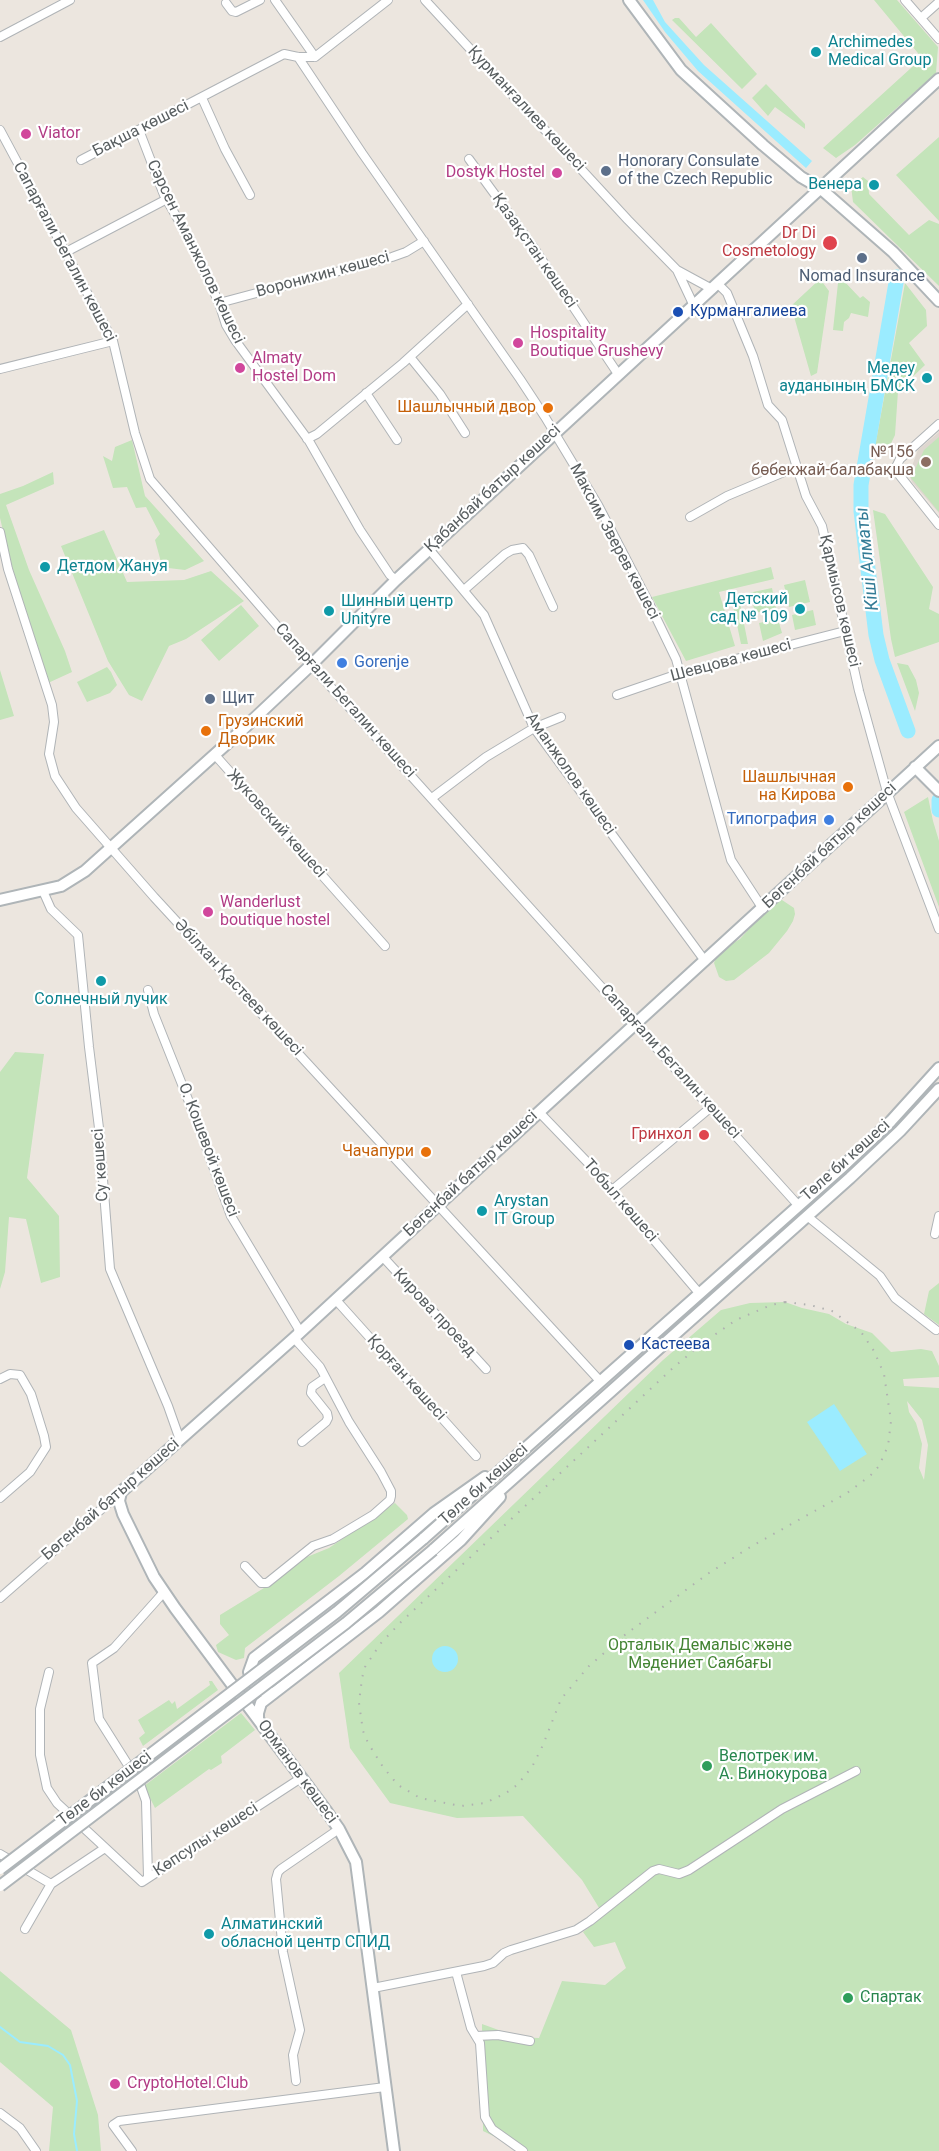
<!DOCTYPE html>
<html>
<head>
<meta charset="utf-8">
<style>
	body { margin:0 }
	canvas { display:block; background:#ece6df }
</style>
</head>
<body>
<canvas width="939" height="2151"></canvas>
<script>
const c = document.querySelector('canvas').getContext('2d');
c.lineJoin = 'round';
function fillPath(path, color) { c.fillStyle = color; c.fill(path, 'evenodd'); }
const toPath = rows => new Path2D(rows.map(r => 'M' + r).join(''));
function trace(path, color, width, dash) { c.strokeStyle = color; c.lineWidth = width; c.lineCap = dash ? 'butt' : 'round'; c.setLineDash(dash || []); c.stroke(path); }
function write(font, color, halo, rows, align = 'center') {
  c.font = font + ' Roboto,sans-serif'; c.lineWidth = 4.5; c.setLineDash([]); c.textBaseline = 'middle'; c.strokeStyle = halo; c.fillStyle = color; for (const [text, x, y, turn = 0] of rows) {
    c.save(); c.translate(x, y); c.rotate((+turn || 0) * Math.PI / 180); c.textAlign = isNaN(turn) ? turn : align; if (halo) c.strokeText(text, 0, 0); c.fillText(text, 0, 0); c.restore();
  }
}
fillPath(toPath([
	[939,432,939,513,912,482,909,474,918,450]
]), '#ded7d0');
fillPath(toPath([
	[874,0,897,0,938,47,936,73,855,145,836,158,823,148,922,58],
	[675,18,679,18,696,37,711,23,757,74,742,89,672,20],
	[766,84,805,124,805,129,775,107,768,116,752,98],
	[939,137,939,221,896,175],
	[863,177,868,181,869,194,909,235,929,220,939,224,939,286,853,202,851,186],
	[820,279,829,291,817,373,811,376,791,306],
	[843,280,860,298,863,296,870,302,868,317,851,313,849,318,844,322,843,331,833,330,838,283],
	[905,283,926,310,927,326,909,343,925,365,898,391,895,435,885,456,875,447],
	[939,437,939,512,911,478,924,450],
	[132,440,145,496,204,561,185,570,160,567,161,562,155,540,160,534,146,507,136,508,127,487,113,488,103,456,112,461,115,447],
	[53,472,54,484,6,505,29,570,65,651,72,672,48,683,15,581,0,518,0,494,23,486],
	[873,510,885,514,933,587,929,609,939,614,939,642,895,657,891,639],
	[104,530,127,582,184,580,211,571,244,601,186,639,169,646,142,701,129,695,108,661,61,546],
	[771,567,774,579,719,592,735,646,686,661,652,597],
	[805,580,810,602,789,607,784,585],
	[772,588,776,608,755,613,752,600,740,603,748,644,741,644,732,601,739,595],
	[241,605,259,626,219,661,201,640],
	[813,610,816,625,795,630,792,615],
	[778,619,782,633,763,641,759,623],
	[897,663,908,665,916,680,919,693,915,711],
	[107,667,111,672,117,685,110,693,87,702,77,682],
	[0,670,14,716,0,720],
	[928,797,933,821,939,841,939,907,904,812],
	[778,900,782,900,794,908,795,914,793,921,787,931,769,953,734,980,726,981,719,977,714,963,718,952,740,939,768,908],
	[15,1052,44,1054,27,1178,59,1216,60,1277,41,1283,26,1219,9,1217,5,1272,0,1289,0,1072],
	[939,1283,939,1325,924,1314,929,1291],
	[785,1302,802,1308,829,1314,846,1324,872,1333,891,1352,921,1349,932,1351,939,1366,939,1377,903,1379,904,1386,939,1388,939,2151,524,2151,483,2131,482,2024,518,2037,539,2038,562,1981,605,1985,626,1968,615,1942,594,1947,583,1932,604,1916,582,1880,523,1816,457,1818,390,1803,350,1748,339,1673,663,1360,721,1310,750,1303],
	[907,1401,922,1420,928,1445,924,1480,919,1468,922,1444,916,1423,909,1412],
	[395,1503,407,1515,408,1519,339,1576,245,1648,244,1658,236,1660,218,1652,216,1645,229,1635,220,1624,220,1615,264,1588,302,1559,329,1548],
	[209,1681,212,1681,218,1690,143,1746,139,1738,145,1733,138,1720,169,1700,172,1704,175,1701,177,1709,210,1685],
	[241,1713,255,1730,221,1756,222,1763,211,1770,209,1769,155,1808,144,1786],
	[0,1971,71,2030,98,2115,101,2151,49,2151,53,2107,0,2062]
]), '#c4e4ba');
fillPath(toPath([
	[643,0,653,0,665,22,704,65,812,161,806,168,698,71,665,32],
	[834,1404,867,1454,840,1471,807,1422],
	'432 1659a13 13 0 1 1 26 0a13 13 0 1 1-26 0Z'
]), '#9becff');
trace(toPath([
	[0,2027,20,2042,48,2046,63,2055,70,2065,77,2101,74,2134,77,2151]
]), '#9becff', 2);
trace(toPath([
	[897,277,861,485,861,511,876,635,882,660,908,731],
	[939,800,939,810]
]), '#9becff', 15);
const street = toPath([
	[275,0,315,57],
	[425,0,628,220,677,270],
	[905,0,939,39],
	[226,3,232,11,236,12,260,0],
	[921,18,939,2],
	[0,37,70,0],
	[298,57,362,153,520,379,545,417,598,505,647,599,676,659,731,860,763,909],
	[202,98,225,149,250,195],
	[0,130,113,341,135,433,150,479,311,665,798,1205],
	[139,130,164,195,191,242,219,303,226,325,235,340,309,441,360,530,390,575,396,580],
	[469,159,534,248,618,374],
	[81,160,284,54,298,57,315,57,388,0],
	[66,252,167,199],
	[718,284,727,293,753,356,768,405,782,420,806,496,822,526,859,691,887,792,939,929],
	[219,303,392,257,406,252,424,241],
	[694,306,677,270,712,289],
	[410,357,440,394,465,433],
	[0,369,113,341],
	[366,393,397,440],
	[939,424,900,459,897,465,897,471,900,476,939,525],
	[307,439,317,434,403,363,468,304],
	[690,517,727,496,796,467],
	[0,532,8,569,52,705,54,722,49,754,55,776,76,808,154,897,600,1381],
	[429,549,484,615,534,728,705,961],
	[464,590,505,554,512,550,523,548,529,555,553,607],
	[617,695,681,673,845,631],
	[215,755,385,946],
	[432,798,486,757,534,728,561,717],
	[43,891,51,909,78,935,89,1047,99,1128,110,1269,168,1406,180,1440],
	[148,990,154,1014,197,1122,231,1216,298,1328,299,1334],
	[539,1112,591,1166,699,1293],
	[611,1191,710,1108],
	[807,1216,880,1276,895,1298,936,1330],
	[935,1234,939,1216],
	[383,1257,486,1369],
	[336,1300,476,1456],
	[0,1379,10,1374,20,1375,31,1394,44,1436,46,1447,30,1472,0,1498],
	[302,1442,326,1422,328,1418,327,1413,311,1393,312,1387,325,1378],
	[245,1566,261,1583,267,1583,313,1546,333,1539,373,1515,390,1500,391,1496,391,1491,381,1472,349,1422,320,1367,294,1338],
	[0,1598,121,1492],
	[49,1672,40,1709,40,1755,47,1788,57,1803,142,1882,301,1778],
	[0,1854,51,1884],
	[148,1877,146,1801,140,1784,99,1719,92,1663,114,1648,164,1592],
	[25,1929,51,1884,105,1848],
	[456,1972,471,2028,480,2043,485,2117,492,2129,523,2151],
	[373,1988,484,1966,493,1963,504,1953,511,1950,576,1930,590,1921,653,1871,659,1869,679,1874,689,1870,782,1809,856,1771],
	[476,2036,498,2035,530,2041],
	[296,2081,293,2055,300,2030,283,1952,276,1879,278,1872,281,1869,339,1829],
	[0,2113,20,2128,36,2151],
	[132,2151,113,2125,119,2121,385,2087]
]);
const secondary = toPath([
	[629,0,681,70,763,145,801,177,820,188,893,252,939,301],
	[915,767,939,791],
	[0,900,61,886,85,871,241,731,311,665,396,580,939,79],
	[423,1539,840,1169,891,1121,939,1068],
	[433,1550,850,1178,900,1131,939,1089],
	[274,1693,262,1691,252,1681,249,1672,254,1658,365,1573,434,1513,485,1477],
	[258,1719,258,1713,261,1703,379,1612,461,1540,500,1497],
	[394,2151,356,1862,339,1829,327,1812,175,1608,154,1577,123,1514,119,1501,121,1492,294,1338,550,1102,939,746]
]);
trace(street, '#b0b4b7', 10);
trace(secondary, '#afb5b8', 14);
trace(street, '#fff', 8);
trace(secondary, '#fff', 10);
trace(toPath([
	[785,1302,810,1305,832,1311,861,1332,874,1351,884,1374,891,1421,888,1446,879,1466,870,1476,847,1493,752,1546,709,1573,626,1634,589,1666,561,1699,543,1745,532,1767,517,1785,506,1793,485,1803,461,1806,420,1798,398,1785,383,1767,368,1743,363,1731,359,1703,362,1678,365,1667,381,1643,401,1622,674,1367,703,1343,736,1320,771,1305,785,1302]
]), '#afb0b0', 2, [1.5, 8]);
const secondaryBridge = toPath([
	[0,1869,337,1612,423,1539],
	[0,1886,346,1623,433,1550]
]);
trace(secondaryBridge, '#afb5b8', 14, []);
trace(secondaryBridge, '#fff', 10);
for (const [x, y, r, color] of [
	[816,52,6,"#0f9aa8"],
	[26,134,6,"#d1479c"],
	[606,171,6,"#5c6f8a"],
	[557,173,6,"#d1479c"],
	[874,185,6,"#0f9aa8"],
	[830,243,8,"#e0444e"],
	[862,258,6,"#5c6f8a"],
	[678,312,6,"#1a4fb4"],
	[518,343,6,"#d1479c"],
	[240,368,6,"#d1479c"],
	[927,378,6,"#0f9aa8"],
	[548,408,6,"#e8710a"],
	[926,462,6,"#8d6e63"],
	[45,567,6,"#0f9aa8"],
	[800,609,6,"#0f9aa8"],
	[329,611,6,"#0f9aa8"],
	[342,663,6,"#3f7fe0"],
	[210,699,6,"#5c6f8a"],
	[206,731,6,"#e8710a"],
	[848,787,6,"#e8710a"],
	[829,820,6,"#3f7fe0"],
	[208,912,6,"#d1479c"],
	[101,981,6,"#0f9aa8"],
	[704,1135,6,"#e0444e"],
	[426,1152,6,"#e8710a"],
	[482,1211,6,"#0f9aa8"],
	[629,1345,6,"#1a4fb4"],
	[707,1766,6,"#2e9e5b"],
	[209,1934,6,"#0f9aa8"],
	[848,1998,6,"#2e9e5b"],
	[115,2084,6,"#d1479c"]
]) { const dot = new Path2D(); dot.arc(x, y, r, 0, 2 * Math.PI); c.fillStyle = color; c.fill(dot); trace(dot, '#fff', 2); }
write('16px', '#0d838f', '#fff', [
	["Archimedes",828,43],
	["Medical Group",828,61],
	["Венера",862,185,"right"],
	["Медеу",915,369,"right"],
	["ауданының БМСК",915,387,"right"],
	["Детдом Жануя",57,567],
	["Детский",788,600,"right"],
	["сад № 109",788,618,"right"],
	["Шинный центр",341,602],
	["Unityre",341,620],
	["Солнечный лучик",101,1000,"center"],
	["Arystan",494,1202],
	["IT Group",494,1220],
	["Алматинский",221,1925],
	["обласной центр СПИД",221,1943]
], 'left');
write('16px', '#585e60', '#fff', [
	["Қурманғалиев көшесі",526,109,47],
	["Бақша көшесі",141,129,-27],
	["Қазақстан көшесі",534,251,55],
	["Сапарғали Бегалин көшесі",64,252,62],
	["Сәрсен Аманжолов көшесі",195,252,64],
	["Воронихин көшесі",323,275,-15],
	["Қабанбай батыр көшесі",493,489,-43],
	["Максим Зверев көшесі",614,542,62],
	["Қармысов көшесі",839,601,77],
	["Шевцова көшесі",731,661,-15],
	["Сапарғали Бегалин көшесі",345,701,48],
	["Аманжолов көшесі",570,774,55],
	["Жуковский көшесі",276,824,48],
	["Бөгенбай батыр көшесі",830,846,-43],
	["Әбілхан Қастеев көшесі",238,988,47],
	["Сапарғали Бегалин көшесі",670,1062,48],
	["О. Кошевой көшесі",208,1150,69],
	["Төле би көшесі",846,1161,-42],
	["Су көшесі",101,1165,-94],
	["Бөгенбай батыр көшесі",471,1174,-43],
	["Тобыл көшесі",620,1201,49],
	["Кирова проезд",434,1313,47],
	["Қорған көшесі",406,1378,48],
	["Төле би көшесі",484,1485,-42],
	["Бөгенбай батыр көшесі",111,1500,-41],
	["Орманов көшесі",297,1772,54],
	["Төле би көшесі",105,1789,-37],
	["Көпсулы көшесі",206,1840,-33]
]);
write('16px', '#b23c85', '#fff', [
	["Viator",38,134],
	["Dostyk Hostel",545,173,"right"],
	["Hospitality",530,334],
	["Boutique Grushevy",530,352],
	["Almaty",252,359],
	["Hostel Dom",252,377],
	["Wanderlust",220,903],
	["boutique hostel",220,921],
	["CryptoHotel.Club",127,2084]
], 'left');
write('16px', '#4e5e75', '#fff', [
	["Honorary Consulate",618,162],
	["of the Czech Republic",618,180],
	["Nomad Insurance",862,277,"center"],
	["Щит",222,699]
], 'left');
write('16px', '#be3a42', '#fff', [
	["Dr Di",816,234],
	["Cosmetology",816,252],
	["Гринхол",692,1135]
], 'right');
write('16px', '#164399', '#fff', [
	["Курмангалиева",690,312],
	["Кастеева",641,1345]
], 'left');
write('16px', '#c56008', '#fff', [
	["Шашлычный двор",536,408],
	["Грузинский",218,722,"left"],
	["Дворик",218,740,"left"],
	["Шашлычная",836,778],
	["на Кирова",836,796],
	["Чачапури",414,1152]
], 'right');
write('16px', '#785e54', '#fff', [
	["№156",914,453],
	["бөбекжай-балабақша",914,471]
], 'right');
write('16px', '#366cbe', '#fff', [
	["Gorenje",354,663],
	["Типография",817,820,"right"]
], 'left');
write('16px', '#438433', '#fff', [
	["Орталық Демалыс және",700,1646],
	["Мәдениет Саябағы",700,1664]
]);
write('16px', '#27864d', '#fff', [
	["Велотрек им.",719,1757],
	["А. Винокурова",719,1775],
	["Спартак",860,1998]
], 'left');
write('italic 18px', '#337c96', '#fff', [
	["Кіші Алматы",868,559,-96]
]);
</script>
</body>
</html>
